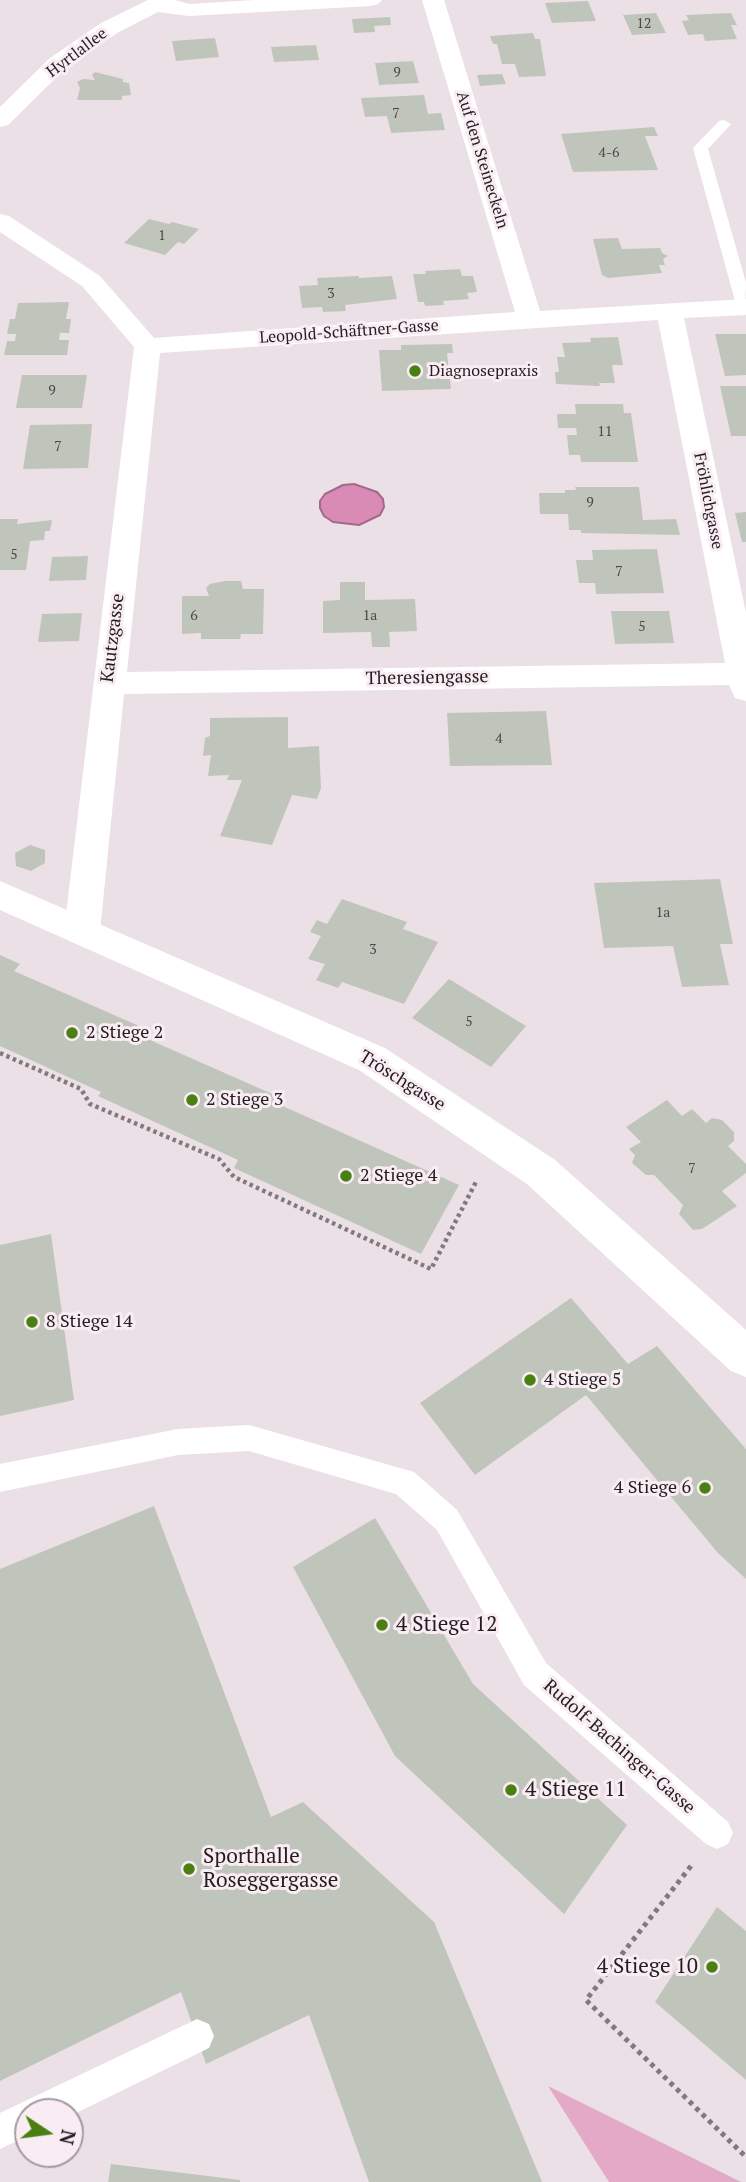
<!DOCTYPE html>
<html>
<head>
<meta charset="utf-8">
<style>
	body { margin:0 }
	#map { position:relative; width:746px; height:2182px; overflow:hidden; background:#ebe0e6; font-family:"PT Serif",serif }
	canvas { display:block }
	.north { position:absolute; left:14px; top:2098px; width:70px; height:70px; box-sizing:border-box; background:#f9edf3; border:2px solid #a39a9f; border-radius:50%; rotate:103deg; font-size:19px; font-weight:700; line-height:28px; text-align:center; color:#221e20 }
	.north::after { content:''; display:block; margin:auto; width:24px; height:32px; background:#4a7f12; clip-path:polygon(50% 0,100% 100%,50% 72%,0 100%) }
</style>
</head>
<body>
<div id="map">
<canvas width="746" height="2182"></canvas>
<div class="north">N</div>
</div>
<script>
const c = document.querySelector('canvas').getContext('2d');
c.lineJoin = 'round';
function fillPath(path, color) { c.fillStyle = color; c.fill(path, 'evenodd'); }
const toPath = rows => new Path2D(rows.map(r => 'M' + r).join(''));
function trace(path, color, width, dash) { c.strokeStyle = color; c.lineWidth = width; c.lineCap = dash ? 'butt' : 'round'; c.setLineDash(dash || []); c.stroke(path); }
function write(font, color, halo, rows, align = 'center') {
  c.font = font + ' "PT Serif",serif'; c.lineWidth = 6; c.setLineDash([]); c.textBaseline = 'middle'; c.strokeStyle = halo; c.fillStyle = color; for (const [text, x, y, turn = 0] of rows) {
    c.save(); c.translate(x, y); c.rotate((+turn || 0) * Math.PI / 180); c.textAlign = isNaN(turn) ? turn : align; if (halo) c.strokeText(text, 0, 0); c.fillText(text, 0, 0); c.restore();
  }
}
fillPath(toPath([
	[548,2086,741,2182,609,2182]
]), '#e3a9c7');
const water = toPath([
	[354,484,377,492,383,499,384,507,380,515,359,525,333,522,324,516,320,508,320,501,325,494,343,485,354,484]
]);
fillPath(water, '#d98bb5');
trace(water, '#a26a88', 2);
fillPath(toPath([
	[588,1,596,21,552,23,545,3],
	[656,13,666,33,632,35,623,15],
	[731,13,737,25,731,25,737,39,705,41,703,34,688,35,682,21,689,20,686,15],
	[390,17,391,25,374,26,375,32,354,33,352,19],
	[533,33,535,39,540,39,546,76,519,77,515,64,502,64,497,44,493,44,490,36],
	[215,38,219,57,176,61,172,41],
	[316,45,319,60,274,62,271,47],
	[413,61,419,83,379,85,375,63],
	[95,72,123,79,123,82,129,83,131,95,122,96,122,100,77,100,80,88,77,82,83,79,95,80,92,75],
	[502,74,506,84,480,86,477,75],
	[424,95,428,114,441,113,445,130,391,133,387,116,365,117,361,98],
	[654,127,658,136,645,136,658,170,573,172,561,134],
	[149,219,169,224,172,222,199,229,184,244,178,242,165,255,124,243],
	[618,238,622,249,660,248,662,253,668,256,663,259,665,265,659,265,662,273,608,278,602,275,593,239],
	[460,269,462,276,473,276,477,292,467,293,469,299,443,301,444,305,425,306,424,302,418,302,413,274,426,274,425,271],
	[359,276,359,278,392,276,397,299,345,305,346,311,323,312,322,307,302,308,299,286,318,285,317,278],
	[69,302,66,319,71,319,69,333,60,333,59,340,69,340,67,355,4,355,7,341,15,341,16,334,7,334,10,319,15,319,18,303],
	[715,334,746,334,746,375,725,376],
	[618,337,623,365,612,365,615,383,599,383,600,386,556,384,555,372,559,372,557,357,565,357,562,343,591,342,590,338],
	[452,344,453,353,447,353,451,389,382,391,379,350,401,350,401,345],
	[22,375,87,375,82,408,16,408],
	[720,386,746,386,746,436,731,436],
	[575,404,623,404,624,413,631,413,638,462,581,462,580,455,569,455,567,435,577,435,576,428,558,428,557,414,576,414],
	[92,424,88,468,23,469,30,425],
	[575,487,639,487,643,520,676,519,680,535,581,533,581,530,569,530,568,514,540,514,539,493,565,493,565,490,576,490],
	[746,512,746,542,742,542,735,513],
	[0,519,18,519,17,524,52,520,50,531,45,531,44,540,30,541,26,570,0,570],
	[657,549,664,593,596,594,595,583,579,583,576,560,593,560,592,550],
	[88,556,86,580,49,581,52,557],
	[225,581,241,581,243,589,264,589,263,634,241,634,240,639,201,639,201,633,182,634,182,596,209,596,206,588,210,584],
	[340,582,365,582,365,600,415,599,417,631,389,632,390,647,372,647,371,632,323,633,323,601,340,600],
	[611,611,669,611,674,643,615,644],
	[82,613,79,641,38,642,42,614],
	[546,711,552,765,450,766,447,713],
	[288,717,288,748,319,746,321,788,317,799,292,795,272,845,220,836,242,780,227,780,229,775,208,776,211,755,203,756,205,738,210,736,210,718],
	[30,845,45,850,45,863,31,871,16,866,15,853],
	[720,879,733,944,720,944,729,985,682,987,673,946,604,948,594,883],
	[342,899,407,922,403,929,438,942,404,1004,342,982,338,988,316,980,325,964,308,959,321,936,310,932,317,920,327,924],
	[0,955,20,964,14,971,146,1029,141,1036,279,1097,276,1103,459,1185,421,1254,234,1168,238,1160,98,1096,101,1092,0,1046],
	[449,979,526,1026,491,1067,412,1018],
	[667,1100,682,1116,692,1109,706,1123,712,1118,722,1120,734,1132,734,1141,728,1146,746,1164,746,1173,722,1191,737,1206,702,1229,693,1230,679,1214,683,1205,654,1175,646,1175,632,1163,635,1155,629,1149,641,1142,626,1127],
	[51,1234,74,1400,0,1416,0,1245],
	[571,1298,628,1364,657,1346,746,1449,746,1579,718,1553,586,1395,475,1475,420,1403],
	[154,1506,271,1817,303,1802,434,1922,542,2182,369,2182,309,2015,206,2064,181,1992,0,2081,0,1569],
	[375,1518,473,1684,627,1825,564,1914,395,1756,293,1567],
	[717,1907,746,1931,746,2080,655,2002],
	[111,2164,240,2180,240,2182,108,2182]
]), '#c0c5bc');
trace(toPath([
	[0,1053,81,1089,90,1104,219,1159,234,1177,431,1269,477,1180]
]), '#817a7d', 4.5, [3.5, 3.5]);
trace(toPath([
	[691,1866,586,2000,746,2157]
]), '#817a7d', 5, [4.5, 4.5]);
fillPath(toPath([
	[724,120,731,124,708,149,746,283,745,313,737,308,693,148,719,121,724,120],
	[249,1425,414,1472,457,1510,546,1663,728,1822,733,1833,728,1844,717,1849,706,1844,524,1685,437,1530,396,1494,249,1451,178,1455,0,1492,0,1464,178,1429,249,1425],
	[197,2019,209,2024,214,2036,209,2048,70,2116,70,2112,28,2112,28,2136,0,2149,0,2113,197,2019]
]), '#fff');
fillPath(toPath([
	[148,0,175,0,189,4,255,0,382,0,378,4,371,6,189,16,158,12,117,33,66,68,8,125,0,127,0,107,50,58,101,23,148,0],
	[422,0,444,0,540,311,746,299,746,315,684,318,746,613,746,701,735,698,729,685,124,694,100,931,95,941,82,945,69,941,64,931,134,347,82,286,0,232,0,214,9,216,100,276,154,338,515,312,422,0],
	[658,320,725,663,127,672,160,353,658,320]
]), '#fff');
fillPath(toPath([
	[0,881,385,1048,555,1160,746,1330,746,1377,731,1371,527,1184,359,1070,0,910,0,881]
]), '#fff');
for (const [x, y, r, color] of [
	[415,371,7,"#4a7f12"],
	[72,1033,7,"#4a7f12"],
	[192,1100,7,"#4a7f12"],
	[346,1176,7,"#4a7f12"],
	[32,1322,7,"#4a7f12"],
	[530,1380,7,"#4a7f12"],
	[705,1488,7,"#4a7f12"],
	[382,1625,7,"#4a7f12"],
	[511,1790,7,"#4a7f12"],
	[189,1869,7,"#4a7f12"],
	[712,1967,7,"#4a7f12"]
]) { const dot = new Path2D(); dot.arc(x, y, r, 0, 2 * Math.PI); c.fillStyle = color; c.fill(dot); trace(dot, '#f9edf3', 2.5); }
write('14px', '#4a4847', null, [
	["12",644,24],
	["9",397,73],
	["7",396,114],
	["4-6",609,153],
	["1",162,236],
	["3",331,294],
	["9",52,391],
	["11",605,432],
	["7",58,447],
	["9",590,503],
	["5",14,555],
	["7",619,572],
	["6",194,616],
	["1a",370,616],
	["5",642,627],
	["4",499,739],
	["1a",663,913],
	["3",373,950],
	["5",469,1022],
	["7",692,1169]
]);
write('16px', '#221e20', '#f9edf3', [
	["Hyrtlallee",77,53,-37],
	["Auf den Steineckeln",482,160,73],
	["Leopold-Schäftner-Gasse",349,332,-4],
	["Fröhlichgasse",708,501,79]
]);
write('16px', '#221e20', '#f9edf3', [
	["Diagnosepraxis",429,371]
], 'left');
write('18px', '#221e20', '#f9edf3', [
	["Kautzgasse",113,638,-83],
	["Theresiengasse",427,678,-1],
	["Tröschgasse",402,1081,32],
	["Rudolf-Bachinger-Gasse",619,1747,41]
]);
write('18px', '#221e20', '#f9edf3', [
	["2 Stiege 2",86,1033],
	["2 Stiege 3",206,1100],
	["2 Stiege 4",360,1176],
	["8 Stiege 14",46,1322],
	["4 Stiege 5",544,1380],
	["4 Stiege 6",691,1488,"right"]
], 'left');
write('21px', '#221e20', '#f9edf3', [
	["4 Stiege 12",396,1625],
	["4 Stiege 11",525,1790],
	["Sporthalle",203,1857],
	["Roseggergasse",203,1881],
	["4 Stiege 10",698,1967,"right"]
], 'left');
</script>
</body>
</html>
